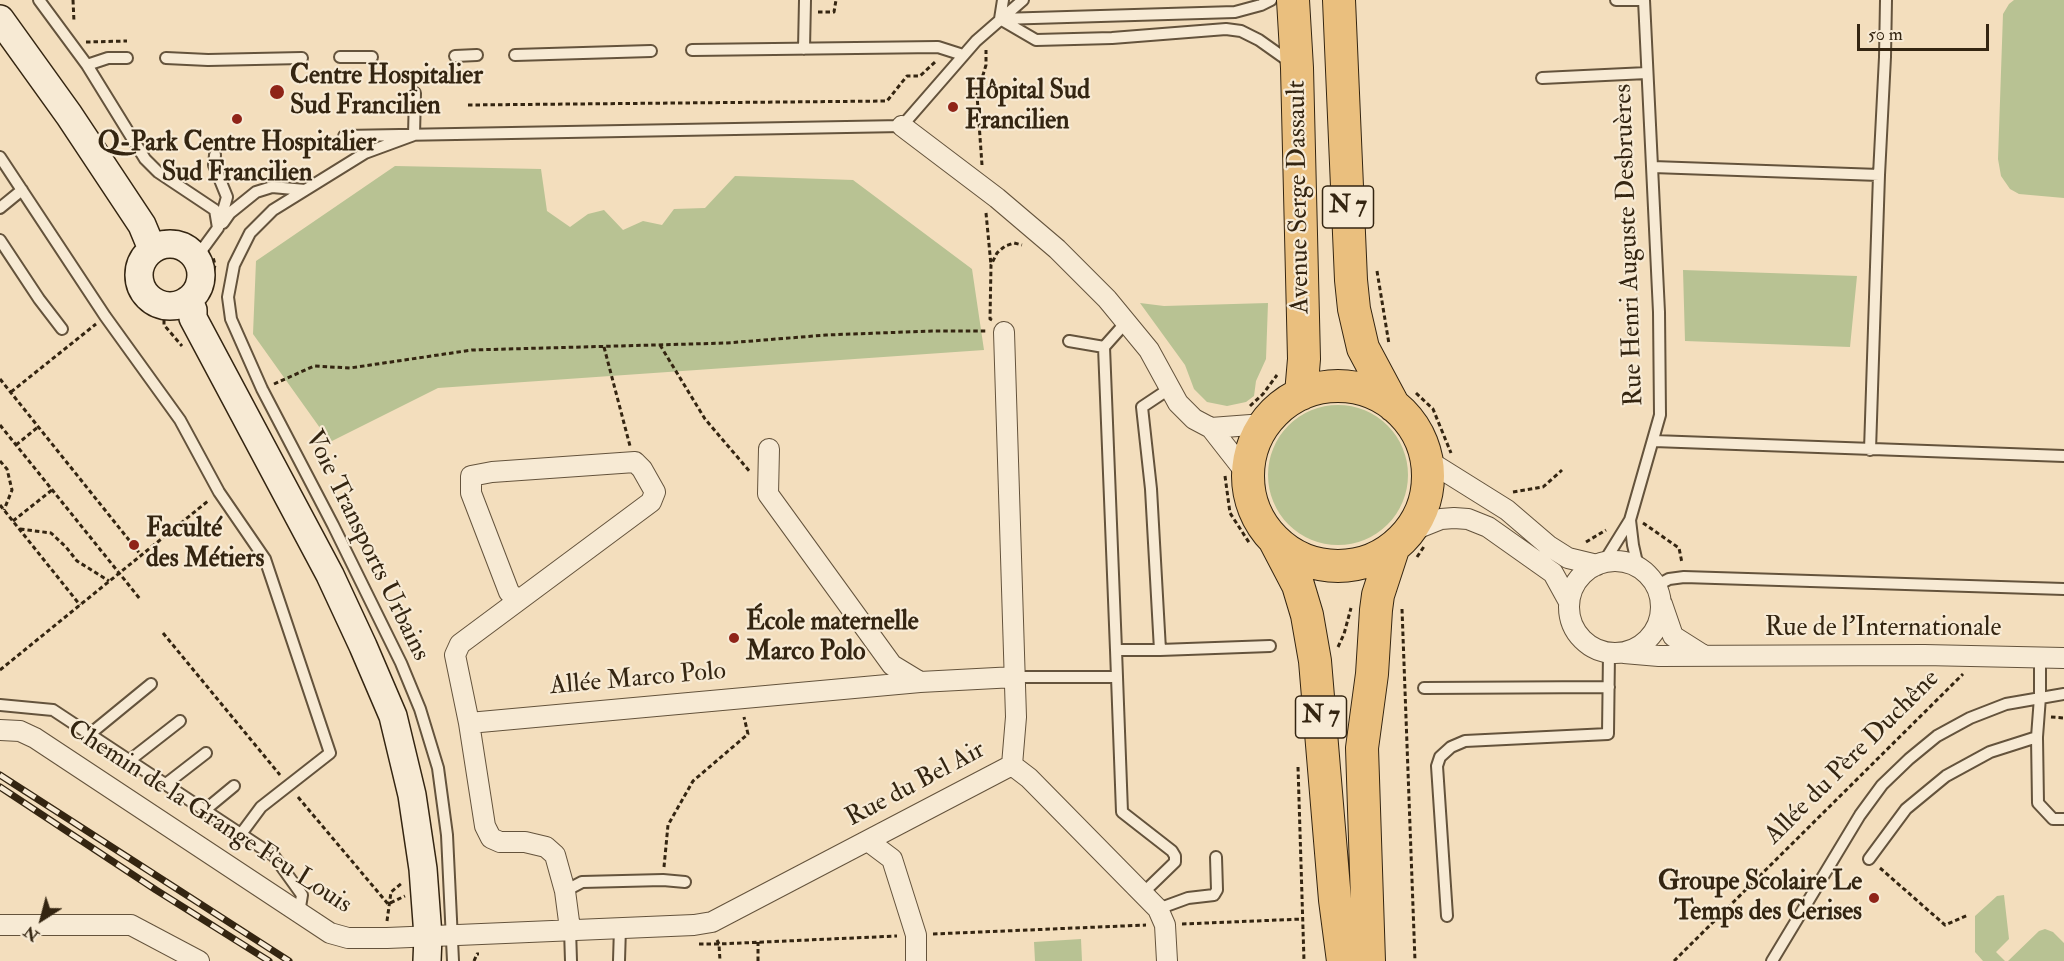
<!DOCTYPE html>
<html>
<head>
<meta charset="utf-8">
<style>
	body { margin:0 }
	#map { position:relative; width:2064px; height:961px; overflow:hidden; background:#f3debd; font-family:"IM FELL Double Pica",serif }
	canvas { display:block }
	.north { position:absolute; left:12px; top:889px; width:60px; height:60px; -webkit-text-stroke:4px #f7ead4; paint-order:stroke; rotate:216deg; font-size:16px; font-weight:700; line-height:24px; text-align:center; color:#342511 }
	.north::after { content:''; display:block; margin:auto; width:21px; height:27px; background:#342511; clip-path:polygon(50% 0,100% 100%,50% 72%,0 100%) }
	.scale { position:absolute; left:1857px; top:24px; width:132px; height:27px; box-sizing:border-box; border:3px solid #342511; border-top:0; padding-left:8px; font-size:18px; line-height:21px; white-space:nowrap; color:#342511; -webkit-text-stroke:4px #f7ead4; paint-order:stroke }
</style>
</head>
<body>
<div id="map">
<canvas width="2064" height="961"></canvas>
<div class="north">N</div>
<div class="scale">50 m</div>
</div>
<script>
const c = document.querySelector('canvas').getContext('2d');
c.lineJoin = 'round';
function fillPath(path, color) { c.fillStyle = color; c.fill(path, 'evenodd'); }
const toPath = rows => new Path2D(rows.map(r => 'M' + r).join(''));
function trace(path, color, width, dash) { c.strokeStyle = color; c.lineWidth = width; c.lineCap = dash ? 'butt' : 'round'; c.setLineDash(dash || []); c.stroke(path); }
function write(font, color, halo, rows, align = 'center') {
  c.font = font + ' "IM FELL Double Pica",serif'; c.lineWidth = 4.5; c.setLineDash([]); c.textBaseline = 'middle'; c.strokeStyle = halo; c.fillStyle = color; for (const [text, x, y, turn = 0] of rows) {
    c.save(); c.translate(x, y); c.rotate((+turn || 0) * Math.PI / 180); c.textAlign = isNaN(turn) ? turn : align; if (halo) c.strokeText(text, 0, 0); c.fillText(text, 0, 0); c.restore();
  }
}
fillPath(toPath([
	[2014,0,2064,0,2064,198,2019,194,2010,189,2001,176,1998,159,2003,14,2009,4],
	[395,166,541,169,547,211,570,227,588,214,604,210,623,230,643,221,662,225,674,209,705,208,735,176,853,180,972,269,984,350,438,388,330,442,253,334,256,261],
	[1683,270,1857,276,1850,347,1685,341],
	[1140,303,1164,306,1268,303,1266,359,1256,381,1254,396,1246,402,1227,406,1207,402,1194,389,1185,365],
	'1268 475a70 70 0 1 1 140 0a70 70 0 1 1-140 0Z',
	[2004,895,2009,939,1996,952,2005,961,1983,961,1975,952,1975,916,1997,896],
	[2045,929,2053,932,2064,943,2064,961,2008,961,2039,931],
	[1081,939,1082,961,1035,961,1034,942]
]), '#b8c293');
const lane = toPath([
	[39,0,87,65,145,159,158,172,215,210,218,228],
	[1616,0,1639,0],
	[1000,19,1036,40,1112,38,1226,29,1241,31,1259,40,1290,62],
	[1000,19,1235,12,1261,5,1271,0],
	[1000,19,1003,0],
	[804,49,805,0],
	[692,50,938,47,963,55],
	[515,55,651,51],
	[455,56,477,55],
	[340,57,372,57],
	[166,58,208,60,302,58],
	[87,65,108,58,127,58],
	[1542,78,1647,73],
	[414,135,365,153,273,210,250,233,234,265,228,297,231,319,262,389,333,525,401,663,420,709,438,768,447,835,453,961],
	[414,135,415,93],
	[344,136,902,126,976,41,1023,0],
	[0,157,105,316,180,420,219,492,265,559,330,753,261,807,241,834],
	[1653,167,1879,175,1870,450],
	[1879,175,1885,57,1886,0],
	[0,208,22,190],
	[223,223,230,213,256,192,272,187,305,190],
	[0,240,39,299,62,329],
	[196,258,218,228,227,197,214,165,215,155],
	[1128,324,1120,329,1104,347,1116,650,1160,650],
	[1069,341,1104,347],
	[1169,389,1142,407,1151,489,1160,650,1270,646],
	[1654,441,2064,456],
	[1630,520,1633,545,1638,567],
	[1604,562,1630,520,1660,415,1659,312,1644,0],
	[1656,586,1669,579,1684,577,2064,589],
	[1116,650,1122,812,1172,851,1175,856,1175,862,1142,894],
	[2040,657,2040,697,2037,737,2038,803,2053,819,2064,819],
	[1015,677,1116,677],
	[1424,688,1609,687],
	[0,705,53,710,274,856,302,895,299,913],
	[90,734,151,684],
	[130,760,180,721],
	[166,784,206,753],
	[205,810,234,786],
	[1869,859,1906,809,1946,776,1990,752,2037,737],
	[565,891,582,882,663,880,685,882],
	[1158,909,1188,898,1214,895,1217,890,1216,857],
	[1447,916,1437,766,1440,757,1451,747,1465,741,1608,734,1609,653],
	[570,929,571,961],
	[619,961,620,927],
	[1772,961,1860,815,1882,785,1909,759,1937,736,1970,718,2006,704,2064,694]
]);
const street = toPath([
	[902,126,997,198,1057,249,1107,299,1149,350,1178,403,1194,419,1211,428,1247,474],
	[1211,428,1264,424],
	[769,449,768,494,892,665,920,682,1015,677],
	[1427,460,1507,510,1549,546,1568,558,1597,565],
	[1411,531,1441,519,1454,518,1468,519,1488,527,1553,573,1569,602],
	'1569 607a46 46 0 1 1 92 0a46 46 0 1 1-92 0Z',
	[517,600,509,592,471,493,471,476,492,472,635,462,642,469,655,492,651,502,460,644,455,655,469,723,485,826,491,838,500,842,525,842,546,847,555,855,565,891,570,929],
	[1662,604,1673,636,1703,655],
	[1624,653,1659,656,1924,655,2064,658],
	[469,723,920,682],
	[0,730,20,731,35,738,330,933,348,938,387,938,694,925,712,922,1012,765,1016,717,1004,332],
	[1012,765,1029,778,1158,909,1165,925,1167,961],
	[868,841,892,859,916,935,916,961],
	[0,925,131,925,199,961]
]);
const secondary = toPath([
	[0,19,69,115,142,225,152,249],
	'139 275a31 31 0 1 1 62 0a31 31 0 1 1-62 0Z',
	[188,300,193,310,193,318,330,575,363,646,393,716,412,795,423,869,428,936,427,961]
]);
const primary = toPath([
	[1293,0,1297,68,1304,359,1301,394],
	[1339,0,1351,280,1354,309,1363,348,1394,406],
	'1248 476a90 90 0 1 1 180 0a90 90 0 1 1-180 0Z',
	[1275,541,1298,585,1307,615,1315,661,1335,900,1343,961],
	[1369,961,1362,748,1372,674,1376,610,1378,595,1393,549]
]);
trace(lane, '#64533c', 14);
trace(street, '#64533c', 22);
trace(secondary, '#342511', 30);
trace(primary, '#342511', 34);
trace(toPath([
	[73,0,74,22],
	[818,12,834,12,836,0],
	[86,42,127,41],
	[468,105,887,101,907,76,920,76,935,62],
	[982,165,977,95,986,65,986,50],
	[986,213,991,265],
	[1377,271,1389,344],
	[209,292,215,265,213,257],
	[164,305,164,325,182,346],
	[992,320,990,319,991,265,997,253,1005,246,1014,243,1022,245],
	[660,345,705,419,751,473],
	[604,347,630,446],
	[0,379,141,555],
	[274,384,314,366,350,368,472,350,727,343,826,335,932,331,987,331],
	[11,392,96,324],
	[1416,393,1433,409,1451,453],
	[1250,406,1263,394,1277,375],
	[0,425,140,599],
	[16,445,38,427],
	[0,461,7,469,12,490,4,510],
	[1225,476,1230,513,1250,544],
	[1513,492,1543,487,1562,470],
	[0,505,80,605],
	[13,521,52,490],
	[1643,523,1679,548,1682,563],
	[20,529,51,533,66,547,77,561,109,581],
	[1586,542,1606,530],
	[1417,557,1425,545],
	[1402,609,1415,961],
	[163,633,280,775],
	[1338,647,1344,634,1351,608],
	[0,670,208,501],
	[2051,717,2064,718],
	[1298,767,1304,961],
	[298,797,388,904,405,896],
	[664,867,668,825,693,781,748,734,744,717],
	[1880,868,1945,925,1968,915],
	[387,921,391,892,402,883],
	[1182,924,1303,919],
	[933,934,1146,925],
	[717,940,719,944,897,936],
	[699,944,719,944,720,961],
	[474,961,477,954,479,954],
	[758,961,758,942],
	[1674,961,1963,674]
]), '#342511', 3, [4.5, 3]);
trace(lane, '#f7ead4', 10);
trace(street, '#f7ead4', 20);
trace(secondary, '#f7ead4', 27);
trace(primary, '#eabf7e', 32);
const rail = toPath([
	[0,775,289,961],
	[0,787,156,890,269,961]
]);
trace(rail, '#342511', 7);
trace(rail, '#f7ead4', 4.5, [14]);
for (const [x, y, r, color] of [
	[277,92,8,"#8f2418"],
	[953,107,6,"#8f2418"],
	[237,119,6,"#8f2418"],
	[134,545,6,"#8f2418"],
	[734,638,6,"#8f2418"],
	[1874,898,6,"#8f2418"]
]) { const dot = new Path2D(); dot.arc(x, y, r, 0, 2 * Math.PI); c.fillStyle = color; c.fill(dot); trace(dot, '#f7ead4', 2); }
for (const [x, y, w] of [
	[1348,207,51],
	[1321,717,51]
]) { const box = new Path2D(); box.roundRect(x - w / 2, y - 21, w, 42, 4.5); c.fillStyle = '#f7ead4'; c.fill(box); trace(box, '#342511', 1.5); }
write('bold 24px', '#342511', null, [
	["N 7",1348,207],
	["N 7",1321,717]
]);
write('bold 26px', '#342511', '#f7ead4', [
	["Centre Hospitalier",290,77],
	["Sud Francilien",290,107],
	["Hôpital Sud",965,92],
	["Francilien",965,122],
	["Q-Park Centre Hospitalier",237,144,"center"],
	["Sud Francilien",237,174,"center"],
	["Faculté",146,530],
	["des Métiers",146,560],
	["École maternelle",746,623],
	["Marco Polo",746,653],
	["Groupe Scolaire Le",1862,883,"right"],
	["Temps des Cerises",1862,913,"right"]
], 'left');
write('26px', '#342511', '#f7ead4', [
	["Avenue Serge Dassault",1300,197,-91],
	["Rue Henri Auguste Desbruères",1630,245,-92],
	["Voie Transports Urbains",366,546,64],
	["Rue de l'Internationale",1883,629],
	["Allée Marco Polo",638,680,-5],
	["Allée du Père Duchêne",1853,758,-45],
	["Rue du Bel Air",916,785,-28],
	["Chemin de la Grange Feu Louis",209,818,33]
]);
</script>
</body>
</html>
